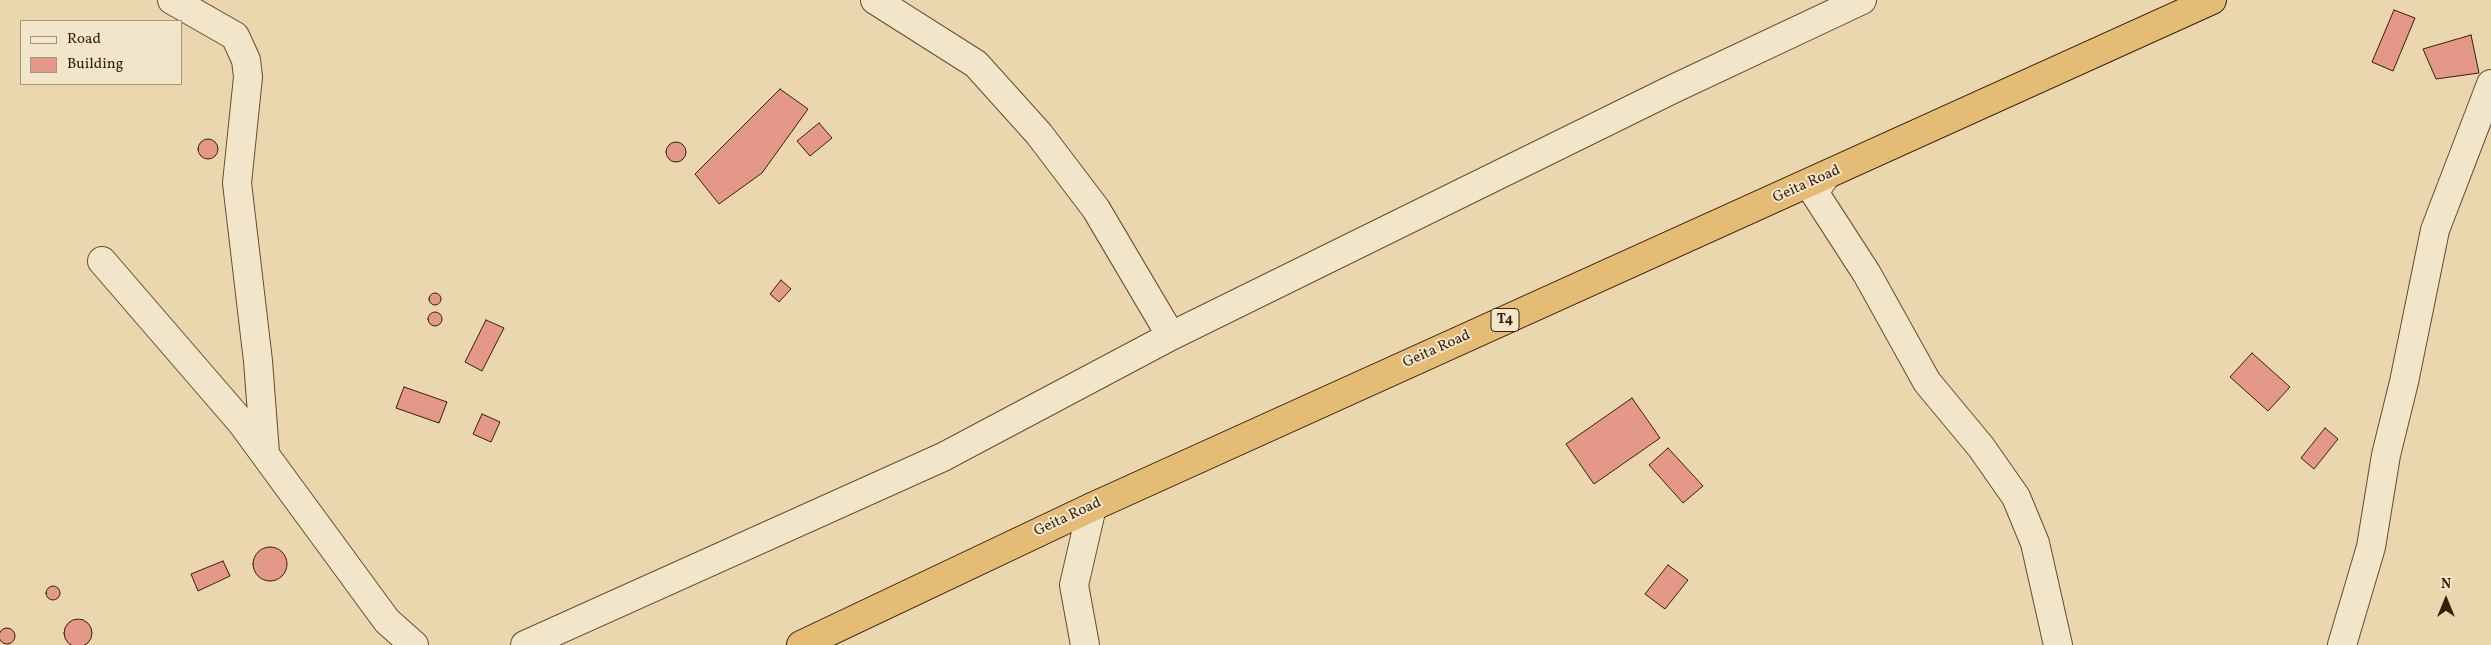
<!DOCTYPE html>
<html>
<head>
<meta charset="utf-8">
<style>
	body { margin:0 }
	#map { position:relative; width:2491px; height:645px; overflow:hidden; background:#ead7ad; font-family:Vollkorn,serif }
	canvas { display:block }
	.legend { position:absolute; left:20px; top:20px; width:162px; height:65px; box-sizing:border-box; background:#f1e5ca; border:1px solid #a7957e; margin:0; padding:6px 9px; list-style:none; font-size:15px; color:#391e0b }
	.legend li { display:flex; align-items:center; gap:10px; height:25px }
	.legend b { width:25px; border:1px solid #a7957e }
	.north { position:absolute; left:2421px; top:575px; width:50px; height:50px; -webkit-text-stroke:4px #f1e5ca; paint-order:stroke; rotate:0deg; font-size:14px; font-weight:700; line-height:20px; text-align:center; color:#391e0b }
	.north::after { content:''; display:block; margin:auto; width:18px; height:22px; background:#391e0b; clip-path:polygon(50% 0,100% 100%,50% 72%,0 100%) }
</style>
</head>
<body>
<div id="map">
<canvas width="2491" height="645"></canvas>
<ul class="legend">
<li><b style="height:6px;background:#f1e5ca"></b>Road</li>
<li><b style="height:14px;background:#e49988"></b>Building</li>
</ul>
<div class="north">N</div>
</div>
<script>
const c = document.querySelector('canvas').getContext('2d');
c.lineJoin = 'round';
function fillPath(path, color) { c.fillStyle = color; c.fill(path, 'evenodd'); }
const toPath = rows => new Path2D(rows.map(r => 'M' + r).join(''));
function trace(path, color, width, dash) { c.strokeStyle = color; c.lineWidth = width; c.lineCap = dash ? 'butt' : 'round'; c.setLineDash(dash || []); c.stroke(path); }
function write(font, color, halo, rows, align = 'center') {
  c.font = font + ' Vollkorn,serif'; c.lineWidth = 4; c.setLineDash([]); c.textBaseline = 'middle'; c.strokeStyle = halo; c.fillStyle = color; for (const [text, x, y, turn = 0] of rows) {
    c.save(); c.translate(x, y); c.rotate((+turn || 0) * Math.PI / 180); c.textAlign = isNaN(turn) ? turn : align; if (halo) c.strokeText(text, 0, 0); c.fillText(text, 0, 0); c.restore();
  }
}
const building = toPath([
	[2394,10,2415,18,2393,71,2372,62,2394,10],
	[2471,35,2479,73,2436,79,2423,49,2471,35],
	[780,89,808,109,762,173,719,204,695,174,780,89],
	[819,123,832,138,810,156,797,141,819,123],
	'198 149a10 10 0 1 1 20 0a10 10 0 1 1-20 0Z',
	'666 152a10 10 0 1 1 20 0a10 10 0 1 1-20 0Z',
	[781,280,791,289,779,302,770,294,781,280],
	'429 299a6 6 0 1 1 12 0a6 6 0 1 1-12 0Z',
	'428 319a7 7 0 1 1 14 0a7 7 0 1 1-14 0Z',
	[486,320,504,328,482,371,465,362,486,320],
	[2252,353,2290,387,2268,411,2230,377,2252,353],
	[404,387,447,402,439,423,396,408,404,387],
	[1632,398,1660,438,1594,484,1566,444,1632,398],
	[482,414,500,422,491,442,473,434,482,414],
	[2325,428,2338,439,2314,469,2301,458,2325,428],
	[1668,448,1703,486,1683,503,1649,465,1668,448],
	'253 564a17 17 0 1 1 34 0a17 17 0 1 1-34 0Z',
	[223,561,230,576,198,591,191,574,223,561],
	[1668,565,1688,580,1665,609,1645,594,1668,565],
	'46 593a7 7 0 1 1 14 0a7 7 0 1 1-14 0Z',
	'64 633a14 14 0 1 1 28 0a14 14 0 1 1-28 0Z',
	'-1 636a8 8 0 1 1 16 0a8 8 0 1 1-16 0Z'
]);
fillPath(building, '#e49988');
trace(building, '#391e0b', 1);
const minor = toPath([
	[172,0,235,36,246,60,248,77,237,183,258,361,265,453],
	[875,0,976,64,1039,134,1096,209,1171,336],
	[1825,177,1814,192,1867,274,1927,382,1981,447,2016,497,2035,543,2058,645],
	[102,261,241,422,387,621,414,645],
	[525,645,943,457,1171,336,1673,89,1862,0],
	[1085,645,1074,585,1092,507],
	[2342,645,2371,547,2386,455,2404,382,2435,230,2491,84]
]);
const trunk = toPath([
	[801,645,1092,507,2212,0]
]);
trace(minor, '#654c34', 30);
trace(trunk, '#391e0b', 30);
trace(minor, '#f1e5ca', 28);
trace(trunk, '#e5bc76', 28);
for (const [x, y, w] of [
	[1505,320,28]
]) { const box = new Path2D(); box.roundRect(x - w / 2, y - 11.5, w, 23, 4); c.fillStyle = '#f1e5ca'; c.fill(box); trace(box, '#391e0b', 1); }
write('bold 14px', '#391e0b', null, [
	["T4",1505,320]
]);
write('15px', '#391e0b', '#f1e5ca', [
	["Geita Road",1807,185,-24],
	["Geita Road",1437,350,-24],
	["Geita Road",1068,518,-25]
]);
</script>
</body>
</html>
